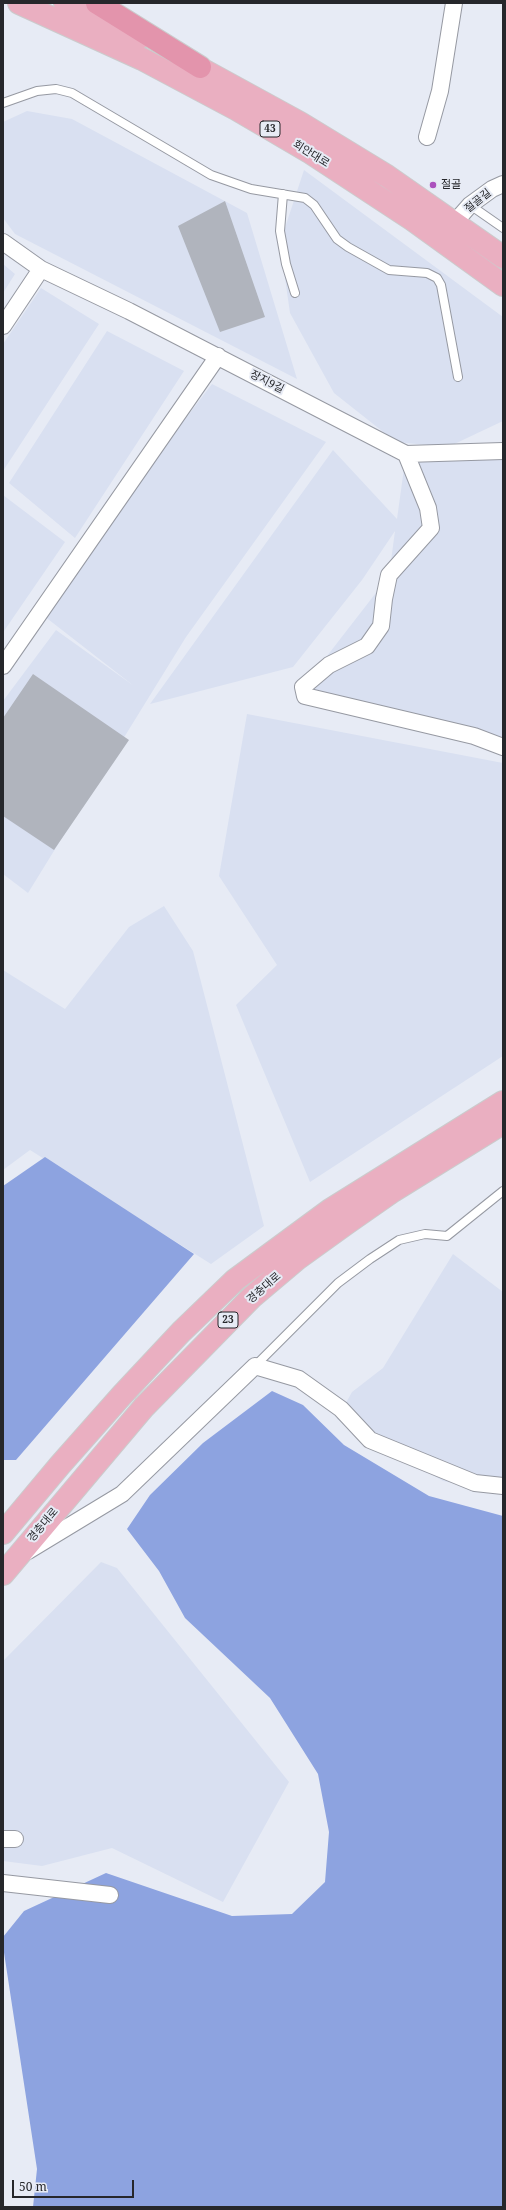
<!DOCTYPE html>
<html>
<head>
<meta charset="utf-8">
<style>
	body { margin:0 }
	#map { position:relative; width:506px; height:2210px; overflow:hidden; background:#e7ebf5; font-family:"Noto Serif",serif }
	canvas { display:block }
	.frame { position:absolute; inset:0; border:4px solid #26272b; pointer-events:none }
	.scale { position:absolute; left:12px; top:2180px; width:122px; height:18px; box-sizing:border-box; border:2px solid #26272b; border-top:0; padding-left:5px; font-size:12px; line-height:14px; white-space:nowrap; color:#26272b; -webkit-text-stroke:3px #e7ebf5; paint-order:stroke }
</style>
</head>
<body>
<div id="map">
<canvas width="506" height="2210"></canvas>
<div class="frame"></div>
<div class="scale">50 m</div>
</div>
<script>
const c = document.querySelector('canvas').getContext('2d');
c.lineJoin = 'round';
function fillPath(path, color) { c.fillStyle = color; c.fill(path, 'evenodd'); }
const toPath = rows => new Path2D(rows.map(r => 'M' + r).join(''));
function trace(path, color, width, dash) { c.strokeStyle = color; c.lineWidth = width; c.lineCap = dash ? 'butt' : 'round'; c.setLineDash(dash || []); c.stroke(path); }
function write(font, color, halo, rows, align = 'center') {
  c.font = font + ' "Noto Serif","Noto Sans KR",serif'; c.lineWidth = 4; c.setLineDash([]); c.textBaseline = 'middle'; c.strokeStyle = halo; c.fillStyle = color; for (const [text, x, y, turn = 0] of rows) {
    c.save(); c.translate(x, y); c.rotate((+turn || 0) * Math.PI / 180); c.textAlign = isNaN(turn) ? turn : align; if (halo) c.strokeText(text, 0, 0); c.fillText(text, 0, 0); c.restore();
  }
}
fillPath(toPath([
	[27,111,72,119,247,213,297,379,15,234,3,218,3,122],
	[304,170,503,317,503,421,448,447,396,442,334,393,290,313,280,243],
	[3,264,15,274,3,293],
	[41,288,99,324,3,471,3,344],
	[107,331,184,371,75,538,9,483],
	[212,384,326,442,186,637,28,893,3,874,3,701,56,630,134,686,44,616,140,478],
	[333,450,397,519,406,454,503,456,503,745,303,687,389,576,395,531,362,580,293,667,150,704],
	[3,495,65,542,4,631,3,630],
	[247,714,503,763,503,1056,310,1182,236,1005,277,965,219,876],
	[164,906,193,951,264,1226,211,1264,30,1150,3,1170,3,970,65,1009,129,927],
	[453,1254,503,1292,503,1493,443,1481,337,1419,352,1392,383,1368],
	[101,1562,117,1568,289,1782,223,1902,112,1848,42,1866,3,1861,3,1661]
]), '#d9e0f1');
fillPath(toPath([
	[45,1157,194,1254,16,1460,3,1460,3,1186],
	[272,1391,303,1405,344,1445,429,1496,503,1516,503,2207,33,2207,37,2169,3,1946,3,1937,24,1911,106,1873,232,1916,292,1914,325,1882,329,1832,318,1774,270,1698,185,1618,159,1571,127,1529,150,1495,203,1443]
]), '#8da3e0');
fillPath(toPath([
	[225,201,265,317,220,332,178,226],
	[33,674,129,740,54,850,3,816,3,718]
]), '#b0b4bd');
const service = toPath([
	[3,103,37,91,56,89,72,93,211,175,251,189,305,198,314,205,337,239,348,247,389,270,427,273,437,278,441,285,458,377],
	[283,194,280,231,286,264,295,293],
	[470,205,503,228],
	[255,1366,338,1283,370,1259,399,1240,425,1234,447,1236,503,1191]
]);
const minor = toPath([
	[427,137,440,91,454,3],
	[455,222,470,205,492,189,503,184],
	[3,242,41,269,3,326],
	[41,269,129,311,406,454,503,451],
	[406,454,428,508,431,528,389,575,384,599,381,626,367,646,329,665,303,687,305,696,474,736,503,747],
	[3,666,218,356],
	[28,1551,122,1494,255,1366,299,1379,341,1409,370,1440,475,1483,503,1486],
	[3,1839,15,1839],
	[3,1883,110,1895]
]);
const primary = toPath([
	[19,3,142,59,236,109,311,153,413,220,503,285],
	[65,3,139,38],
	[183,59,300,123,387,176,503,257],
	[3,1533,60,1465,122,1395,181,1332,235,1280,330,1210,503,1102],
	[3,1574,144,1407,252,1297,297,1259,347,1223,393,1191,503,1123]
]);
const trunk = toPath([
	[97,3,200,67]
]);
trace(service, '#9699a2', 10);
trace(minor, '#9699a2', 18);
trace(primary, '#cbcbcc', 24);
trace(trunk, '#cbcbcc', 24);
trace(service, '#fff', 8);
trace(minor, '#fff', 16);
trace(primary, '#eaafc1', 22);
trace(trunk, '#e394ac', 22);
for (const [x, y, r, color] of [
	[433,185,4,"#ab51bd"]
]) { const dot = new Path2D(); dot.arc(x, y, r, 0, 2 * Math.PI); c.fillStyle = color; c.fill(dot); trace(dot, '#e7ebf5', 1.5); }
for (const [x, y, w] of [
	[270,129,20],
	[228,1320,20]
]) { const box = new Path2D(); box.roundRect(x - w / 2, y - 8, w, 16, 3); c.fillStyle = '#e7ebf5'; c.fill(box); trace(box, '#26272b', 1); }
write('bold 10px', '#26272b', null, [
	["43",270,129],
	["23",228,1320]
]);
write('11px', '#26272b', '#e7ebf5', [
	["회안대로",311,154,32],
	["절골길",478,201,-39],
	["장지9길",267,382,27],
	["경충대로",264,1288,-41],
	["경충대로",43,1525,-50]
]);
write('11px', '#26272b', '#e7ebf5', [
	["절골",441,185]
], 'left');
</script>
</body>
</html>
